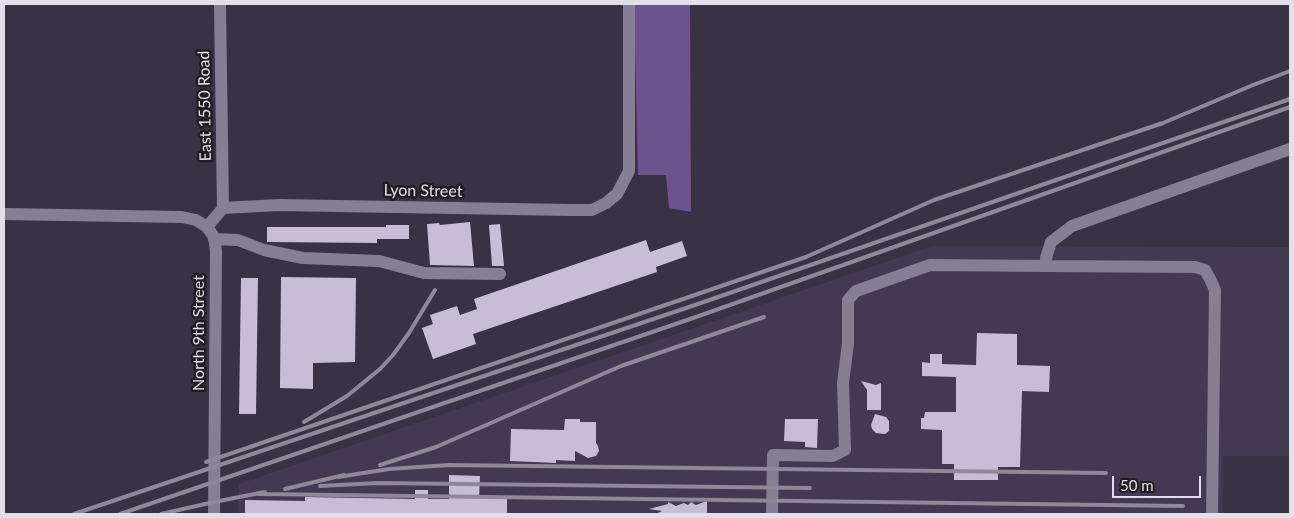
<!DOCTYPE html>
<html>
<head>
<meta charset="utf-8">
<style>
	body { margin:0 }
	#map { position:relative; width:1294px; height:518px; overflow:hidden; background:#393245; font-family:Lato,sans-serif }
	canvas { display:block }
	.frame { position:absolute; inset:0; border:5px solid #e2deea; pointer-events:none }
	.scale { position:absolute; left:1112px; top:476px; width:89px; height:22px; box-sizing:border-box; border:2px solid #e2deea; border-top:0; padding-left:6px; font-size:15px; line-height:18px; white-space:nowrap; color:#e2deea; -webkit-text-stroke:4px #1f1c24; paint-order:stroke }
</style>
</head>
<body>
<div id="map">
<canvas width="1294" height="518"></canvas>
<div class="frame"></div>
<div class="scale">50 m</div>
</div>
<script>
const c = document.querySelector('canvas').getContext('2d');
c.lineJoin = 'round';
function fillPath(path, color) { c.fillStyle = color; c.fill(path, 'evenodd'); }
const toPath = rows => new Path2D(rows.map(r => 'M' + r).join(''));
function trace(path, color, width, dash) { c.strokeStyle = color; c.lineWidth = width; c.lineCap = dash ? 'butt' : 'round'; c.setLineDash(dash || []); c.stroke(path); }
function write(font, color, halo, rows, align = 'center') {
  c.font = font + ' Lato,sans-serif'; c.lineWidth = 5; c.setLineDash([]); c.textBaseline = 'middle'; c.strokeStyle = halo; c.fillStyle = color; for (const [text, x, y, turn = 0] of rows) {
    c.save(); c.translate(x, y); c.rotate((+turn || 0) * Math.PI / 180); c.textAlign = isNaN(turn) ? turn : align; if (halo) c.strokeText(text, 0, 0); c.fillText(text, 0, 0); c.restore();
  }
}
fillPath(toPath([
	[932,246,1290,247,1290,456,1223,456,1223,514,238,514,239,484]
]), '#433952');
fillPath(toPath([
	[634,4,690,4,691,212,669,208,666,175,638,175]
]), '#6b538d');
fillPath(toPath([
	[470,222,474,266,430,265,427,224,439,223,440,225],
	[500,224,504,266,492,266,489,225],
	[386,225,409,225,409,239,377,239,377,243,267,242,267,227,386,227],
	[646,240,650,252,682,241,687,256,656,267,657,272,473,334,476,344,433,359,422,328,433,324,430,315,457,306,460,315,477,309,474,299],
	[281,277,356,278,355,362,313,363,313,389,280,388],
	[241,278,258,278,256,414,239,414],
	[977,333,1017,334,1017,365,1050,366,1049,392,1022,391,1020,467,998,467,998,480,954,480,954,464,942,464,942,430,921,429,921,418,924,418,925,412,956,412,956,377,922,376,922,362,930,363,930,354,942,354,942,364,976,365],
	[861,381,876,385,881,383,881,410,867,410,867,390],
	[875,414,886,417,889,421,889,431,885,434,876,433,872,429,871,425],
	[565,419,580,419,580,422,596,422,596,443,598,446,599,451,596,456,588,458,575,451,575,461,556,460,556,463,510,461,511,429,564,430],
	[785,419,818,419,817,448,805,447,805,442,784,441],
	[449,475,480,476,479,498,507,499,507,514,245,514,245,500,305,501,305,497,415,499,415,490,428,490,428,499,449,499],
	[707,501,707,514,656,514,662,511,649,509,668,504,668,502,676,506,684,503,688,505,691,502,696,505]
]), '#c7bed6');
trace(toPath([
	[220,4,223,208],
	[223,208,279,205,570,210,592,210,606,203,617,194,629,171,629,4],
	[4,214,182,217,196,220,207,227,214,237,216,251,214,514],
	[207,227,223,208],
	[214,239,238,240,264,250,303,258,379,261,424,273,500,274],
	[772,514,773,455,833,456,845,450,843,383,848,343,848,300,856,291,930,265,1047,266],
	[1212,514,1215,290,1210,279,1205,270,1195,267,1047,266,1046,258,1051,242,1072,226,1290,149]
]), '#867e93', 12);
trace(toPath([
	[304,422,347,396,380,369,393,355,409,333,435,290],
	[206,462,806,257,934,200,1163,123,1253,85,1290,71],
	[380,465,436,447,621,366,764,317],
	[338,477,389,469,449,465,1106,473],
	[320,486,378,483,810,488],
	[285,489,344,475],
	[259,494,1183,506],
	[74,514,695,305,1290,99],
	[120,514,696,317,1290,107],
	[161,514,214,502,265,492]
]), '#8e8898', 4);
write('16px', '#e2deea', '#1f1c24', [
	["East 1550 Road",205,106,-91],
	["Lyon Street",423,191,1],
	["North 9th Street",199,333,-90]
]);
</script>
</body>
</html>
